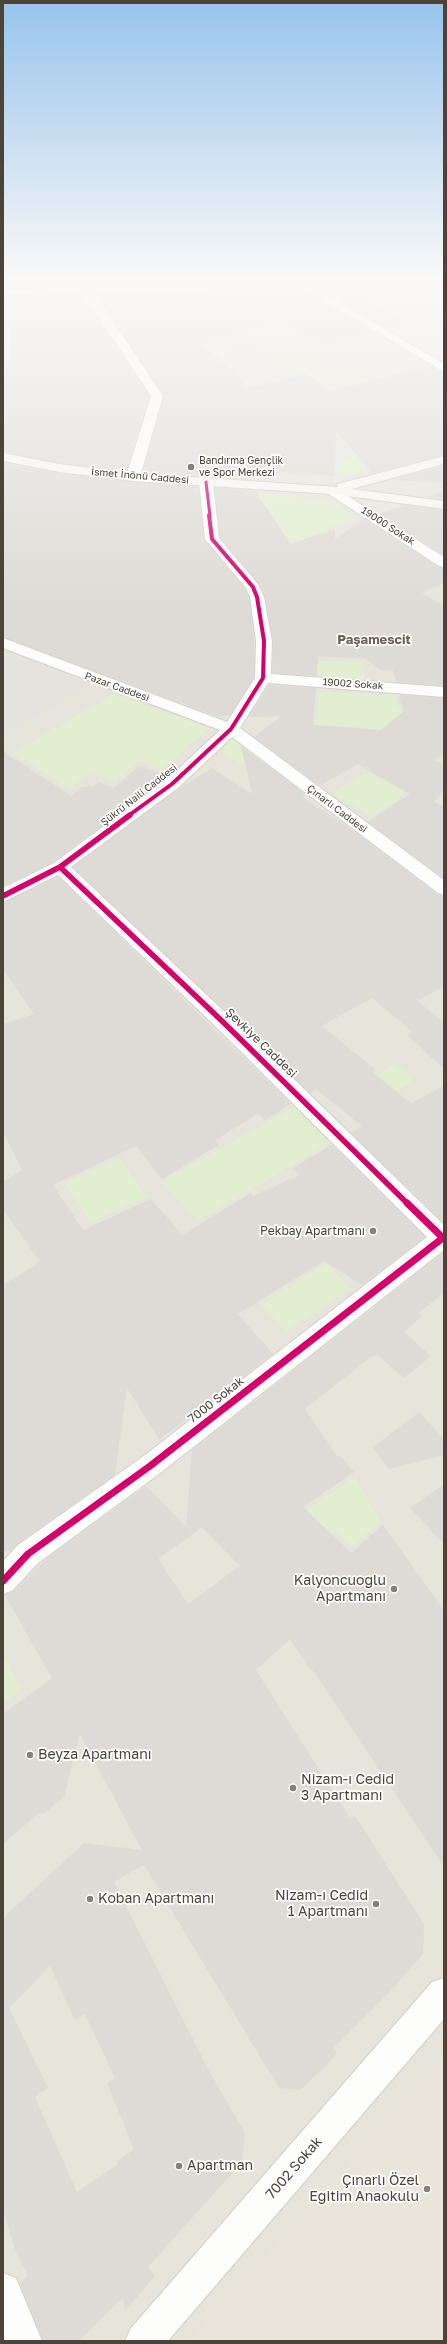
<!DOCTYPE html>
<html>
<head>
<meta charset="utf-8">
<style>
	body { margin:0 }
	#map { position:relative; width:447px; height:2344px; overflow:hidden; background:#f4f2ee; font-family:"Golos Text",sans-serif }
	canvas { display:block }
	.frame { position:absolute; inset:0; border:4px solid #4b4439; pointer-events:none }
</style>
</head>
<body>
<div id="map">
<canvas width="447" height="2344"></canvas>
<div class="frame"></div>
</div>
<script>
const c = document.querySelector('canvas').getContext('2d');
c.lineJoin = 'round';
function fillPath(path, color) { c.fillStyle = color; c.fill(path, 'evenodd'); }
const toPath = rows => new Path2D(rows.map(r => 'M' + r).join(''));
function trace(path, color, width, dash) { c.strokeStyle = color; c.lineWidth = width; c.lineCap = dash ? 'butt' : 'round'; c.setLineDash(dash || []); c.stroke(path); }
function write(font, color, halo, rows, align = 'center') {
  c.font = font + ' "Golos Text",sans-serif'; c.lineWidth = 3.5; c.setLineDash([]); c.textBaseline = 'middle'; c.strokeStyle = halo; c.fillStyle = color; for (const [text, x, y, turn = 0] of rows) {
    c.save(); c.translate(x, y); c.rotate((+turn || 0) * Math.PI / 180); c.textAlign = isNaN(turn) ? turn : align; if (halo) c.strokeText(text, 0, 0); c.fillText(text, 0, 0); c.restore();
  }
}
fillPath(toPath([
	[3,281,444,281,444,2341,3,2341]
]), '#e7e4dc');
fillPath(toPath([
	[277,281,296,281,427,360,310,391,300,387,262,363,250,337,222,341,220,338,224,314,223,303,216,287],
	[444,2057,444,2341,188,2341,395,2111]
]), '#eae5da');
fillPath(toPath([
	[291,355,310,369,290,373,271,359],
	[337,458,357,458,368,473,337,476],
	[235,491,319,499,335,503,356,519,322,531,331,538,292,544,269,510,219,517,212,499,235,500],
	[275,660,363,662,365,683,274,676],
	[318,691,396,696,397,706,424,723,378,734,358,732,358,727,317,725],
	[113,694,209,728,162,770,139,761,115,782,90,772,70,789,13,753],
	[231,739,237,740,261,758,239,764,225,756,222,753],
	[367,772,404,790,399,799,371,817,332,793],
	[395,1064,416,1081,348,1113,330,1099],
	[295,1106,332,1142,197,1221,161,1182],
	[120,1158,147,1197,90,1222,64,1183],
	[326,1263,351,1289,286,1332,261,1305],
	[355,1477,381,1522,351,1547,334,1531,295,1568,272,1542,312,1506],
	[3,1653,22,1690,3,1705]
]), '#e1eecf');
fillPath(toPath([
	[250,337,261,363,308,391,269,385,232,352,222,341],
	[15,653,91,686,3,735,3,661]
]), '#e6e3df');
fillPath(toPath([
	[9,281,203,281,164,284,10,287],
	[277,281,290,281,373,332,322,345,282,321,200,343,239,376,247,388,307,374,330,391,430,366,444,373,444,455,372,473,336,430,335,476,243,471,248,479,143,472,164,395,97,294,164,294,271,286],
	[307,281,332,281,409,322,386,328],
	[10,296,82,296,149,396,126,471,59,463,3,452,3,382,10,356],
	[3,463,59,473,133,482,198,487,204,540,245,589,249,597,254,641,254,678,230,715,219,717,3,637],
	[444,466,444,483,392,480],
	[215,488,255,490,290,544,335,529,335,539,364,519,438,567,444,568,444,583,422,593,444,606,444,686,396,682,393,670,381,670,364,658,318,657,317,676,273,673,273,641,265,597,259,583,220,537],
	[444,491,444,499,426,497],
	[403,505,444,510,444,555,378,514],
	[269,685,316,688,313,725,381,730,403,712,399,695,444,698,444,754,434,760,444,765,444,790,434,802,444,806,444,878,368,822,410,794,357,764,320,786,254,737,282,716,249,717],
	[241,746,305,794,302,797,308,801,345,825,437,894,444,896,444,986,418,1001,444,1023,444,1069,407,1035,412,1031,372,998,322,1026,376,1070,372,1072,411,1103,444,1086,444,1223,351,1133,362,1126,316,1089,310,1093,73,867,185,783,187,784,212,768,252,794],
	[3,751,71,796,82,787,93,786,99,782,114,788,138,767,142,769,144,767,168,776,53,862,3,886],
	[58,877,291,1104,265,1120,258,1114,215,1140,219,1145,162,1179,136,1146,53,1185,83,1230,151,1199,182,1235,251,1193,254,1196,299,1175,293,1168,332,1145,425,1237,362,1285,324,1261,238,1314,273,1354,195,1414,159,1439,127,1388,115,1475,17,1544,10,1551,3,1550,3,1285,40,1262,3,1209,3,1182,22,1170,3,1132,3,1024,34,1014,3,969,3,903],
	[444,1252,444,1293,418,1313,421,1317,404,1332,431,1356,404,1378,377,1355,374,1357,373,1355,305,1409,337,1456,340,1456,354,1472,303,1507,351,1553,383,1525,444,1611,444,1867,312,1669,311,1671,290,1639,256,1670,350,1818,355,1816,424,1924,423,1954,392,1989,333,2048,337,2053,324,2068,300,2090,279,2088,144,1865,114,1882,210,2073,245,2133,242,2162,148,2267,155,2276,126,2310,122,2298,79,2341,43,2341,20,2283,28,2275,15,2250,3,2209,3,1918,84,1843,142,1850,80,1734,64,1797,42,1815,40,1812,3,1844,3,1714,52,1678,5,1595,14,1591,47,1558,146,1486,186,1527,192,1450],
	[202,1527,240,1566,188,1604,158,1559],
	[50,1966,75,2020,85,2014,115,2078,107,2083,134,2150,117,2161,118,2164,77,2192,35,2097,48,2088,9,2008],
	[419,1412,444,1440,444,1455,389,1469,373,1447],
	[444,1484,444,1544,410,1508]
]), '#dedbd6');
const minor = toPath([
	[225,281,276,281,271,284,164,292,94,293,163,396,140,477,133,481,126,477,151,396,83,294,3,295,3,289,164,286,225,281],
	[291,281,304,281,444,364,444,372,291,281],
	[416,281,433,281,444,285,444,291,416,281],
	[206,478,213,482,219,538,258,584,264,597,272,641,271,674,444,687,444,697,268,683,240,728,444,880,444,895,438,893,232,737,178,788,71,867,229,1016,444,1225,444,1250,159,1474,38,1563,13,1590,3,1594,3,1561,18,1545,141,1458,427,1237,215,1026,58,875,3,902,3,888,54,863,166,780,220,730,3,648,3,638,227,722,255,678,256,641,250,597,246,588,205,539,199,482,206,478],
	[332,486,444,557,444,567,439,566,327,493,325,490,332,486],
	[444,1978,444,2019,168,2341,125,2341,131,2328,432,1982,444,1978],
	[3,2273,16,2278,42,2341,4,2341,3,2273]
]);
const secondary = toPath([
	[3,453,59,464,133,473,337,487,338,484,444,456,444,464,352,489,444,501,444,509,332,494,133,481,59,472,3,461,3,453]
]);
trace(minor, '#d2d0cb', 2);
trace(secondary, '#d3cfc5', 2);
fillPath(minor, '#fdfdfc');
fillPath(secondary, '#f7f6f1');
trace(toPath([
	[206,482,210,516]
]), '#d6006c', 3);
trace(toPath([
	[128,816,172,784,231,729,263,678,264,641,257,597,253,587,212,539,209,515]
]), '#d6006c', 4);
trace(toPath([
	[60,867,222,1021,408,1204],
	[3,896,60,867,130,815]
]), '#d6006c', 5.5);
trace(toPath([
	[407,1203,444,1239],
	[3,1581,28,1554,150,1466,444,1237]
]), '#d6006c', 7);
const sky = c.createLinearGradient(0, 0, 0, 609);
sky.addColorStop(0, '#98c4ec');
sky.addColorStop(0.46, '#faf9f7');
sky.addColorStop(1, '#faf9f700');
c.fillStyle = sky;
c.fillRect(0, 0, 447, 609);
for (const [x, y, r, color] of [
	[191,467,4,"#868178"],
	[373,1231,4,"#868178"],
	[394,1589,4,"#868178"],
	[30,1755,4,"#868178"],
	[293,1788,4,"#868178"],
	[90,1899,4,"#868178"],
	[376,1904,4,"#868178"],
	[179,2166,4,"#868178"],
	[427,2189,4,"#868178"]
]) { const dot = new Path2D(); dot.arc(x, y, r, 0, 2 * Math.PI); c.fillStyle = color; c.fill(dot); trace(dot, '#fff', 1.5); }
write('10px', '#4b4439', '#fff', [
	["Bandırma Gençlik",199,461],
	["ve Spor Merkezi",199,473]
], 'left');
write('10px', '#4b4439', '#fff', [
	["İsmet İnönü Caddesi",140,476,5],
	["19000 Sokak",388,526,33],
	["19002 Sokak",353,684,4],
	["Pazar Caddesi",117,687,20],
	["Şükrü Naili Caddesi",139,795,-38],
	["Çınarlı Caddesi",337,809,37]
]);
write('12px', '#4b4439', '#fff', [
	["Şevkiye Caddesi",261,1043,44],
	["7000 Sokak",216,1400,-38]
]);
write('12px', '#4b4439', '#fff', [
	["Pekbay Apartmanı",365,1231]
], 'right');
write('bold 13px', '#6e6250', '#fff', [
	["Paşamescit",374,640]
]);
write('14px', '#4b4439', '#fff', [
	["Kalyoncuoğlu",386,1581,"right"],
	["Apartmanı",386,1597,"right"],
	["Beyza Apartmanı",38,1755],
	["Nizam-ı Cedid",301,1780],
	["3 Apartmanı",301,1796],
	["Nizam-ı Cedid",368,1896,"right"],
	["1 Apartmanı",368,1912,"right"],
	["Koban Apartmanı",98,1899],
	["Apartman",187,2166],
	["Çınarlı Özel",419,2181,"right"],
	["Eğitim Anaokulu",419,2197,"right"]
], 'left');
write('14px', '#4b4439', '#fff', [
	["7002 Sokak",294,2168,-49]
]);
</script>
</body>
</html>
